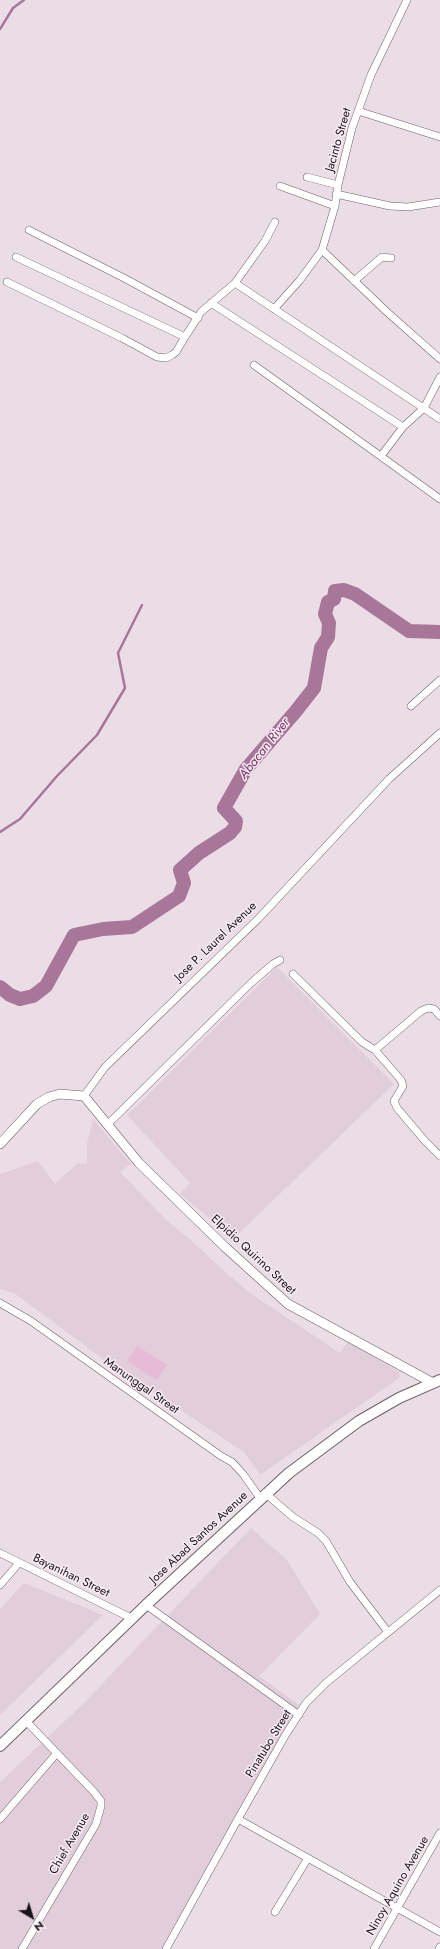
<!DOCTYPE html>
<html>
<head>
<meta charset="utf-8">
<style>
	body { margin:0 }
	#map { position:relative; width:440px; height:1949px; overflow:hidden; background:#ebdde6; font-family:Jost,sans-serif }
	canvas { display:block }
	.north { position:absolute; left:12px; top:1897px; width:40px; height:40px; -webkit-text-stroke:3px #f8ebf3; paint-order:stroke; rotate:142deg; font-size:11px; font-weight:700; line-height:16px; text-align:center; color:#191518 }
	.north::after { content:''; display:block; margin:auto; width:14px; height:18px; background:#191518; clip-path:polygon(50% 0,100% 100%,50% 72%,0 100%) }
</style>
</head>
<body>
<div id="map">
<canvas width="440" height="1949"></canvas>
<div class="north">N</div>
</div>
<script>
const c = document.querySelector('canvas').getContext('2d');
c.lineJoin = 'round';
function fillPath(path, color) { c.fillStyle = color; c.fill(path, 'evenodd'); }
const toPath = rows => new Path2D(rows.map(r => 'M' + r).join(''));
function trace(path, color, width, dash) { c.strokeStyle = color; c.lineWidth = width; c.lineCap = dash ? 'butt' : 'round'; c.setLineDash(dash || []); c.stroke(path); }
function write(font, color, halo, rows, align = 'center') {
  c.font = font + ' Jost,sans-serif'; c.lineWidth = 3; c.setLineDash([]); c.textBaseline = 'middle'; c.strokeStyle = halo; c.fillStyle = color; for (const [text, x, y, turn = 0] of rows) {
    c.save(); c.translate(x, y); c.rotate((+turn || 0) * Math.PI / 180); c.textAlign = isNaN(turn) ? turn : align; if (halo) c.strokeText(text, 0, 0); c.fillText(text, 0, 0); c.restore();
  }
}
fillPath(toPath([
	[277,967,394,1084,234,1238,180,1194,190,1183,127,1115],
	[93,1119,131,1164,120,1172,168,1222,190,1239,226,1273,250,1293,340,1353,349,1340,400,1373,399,1378,260,1475,244,1452,103,1359,14,1293,0,1289,0,1174,38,1161,55,1184,78,1163,87,1164,87,1144],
	[251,1528,287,1560,320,1614,259,1676,299,1705,161,1949,0,1949,0,1782,84,1703],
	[24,1583,103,1615,0,1715,0,1609]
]), '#e2cdda');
fillPath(toPath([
	[137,1346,167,1365,157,1380,127,1361]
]), '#e5bbd7');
trace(toPath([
	[0,29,13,8,24,0],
	[0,832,20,819,57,776,97,735,125,688,118,653,142,605]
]), '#a87699', 2.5);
trace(toPath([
	[0,987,10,995,20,999,33,996,46,986,74,935,103,929,132,927,179,896,184,883,180,870,199,853,230,833,235,827,236,821,224,808,246,769,296,711,314,688,321,648,328,637,329,623,325,614,328,602,334,599,335,591,344,590,355,594,409,631,440,632]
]), '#a87699', 14);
const minor = toPath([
	[407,0,371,75,352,128,338,185,335,206,322,250,387,312,440,359],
	[358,111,440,137],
	[307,177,338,185],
	[280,186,335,206],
	[336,194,390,206,408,207,440,202],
	[29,230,124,278,198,318],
	[16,257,185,337,201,312,235,283,265,241,275,222],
	[354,281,382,257,391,258],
	[7,282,122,338,157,357,166,358,172,355,176,352,185,337],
	[235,283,440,419],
	[211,303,403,427],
	[274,309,300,280,322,250],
	[254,365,440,499],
	[381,456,403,427,424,408,440,377],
	[411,706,440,680],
	[293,974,362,1042,375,1050],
	[440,1016,434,1009,428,1008,421,1011,375,1050,401,1080,403,1086,394,1101,397,1108,425,1141,440,1156],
	[84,1096,105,1067,258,919,389,779,440,733],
	[108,1124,251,983,273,964,280,960],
	[0,1303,31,1321,221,1456,232,1462,243,1474,260,1498],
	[265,1493,293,1517,318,1533,326,1541,350,1582,388,1632],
	[0,1553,133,1619],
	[0,1585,19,1563],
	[146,1605,299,1715],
	[0,1819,57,1753],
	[238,1819,440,1932],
	[275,1912,308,1858],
	[22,1949,96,1824,101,1806,101,1801,94,1792,26,1721],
	[166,1949,238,1819,286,1734,306,1703,327,1682,440,1590],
	[374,1949,440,1833],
	[439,1949,440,1947]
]);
const tertiary = toPath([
	[0,1144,37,1104,49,1097,60,1094,84,1096,139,1163,225,1247,288,1304,433,1383]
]);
const secondary = toPath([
	[0,1746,146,1605,289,1473,359,1421,399,1398,440,1380]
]);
trace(minor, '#6c6068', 8);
trace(tertiary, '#6c6068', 10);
trace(secondary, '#6c6068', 12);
trace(minor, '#fff', 7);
trace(tertiary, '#fff', 9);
trace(secondary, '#fff', 10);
write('12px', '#191518', '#f8ebf3', [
	["Jacinto Street",339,140,-74],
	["Jose P. Laurel Avenue",216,942,-44],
	["Elpidio Quirino Street",253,1255,43],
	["Manunggal Street",141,1386,35],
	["Jose Abad Santos Avenue",199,1538,-43],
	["Bayanihan Street",71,1576,26],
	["Pinatubo Street",269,1744,-59],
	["Chief Avenue",70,1844,-60],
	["Ninoy Aquino Avenue",398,1886,-60]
]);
write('italic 13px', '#733362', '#f8ebf3', [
	["Abacan River",265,749,-52]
]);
</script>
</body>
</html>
